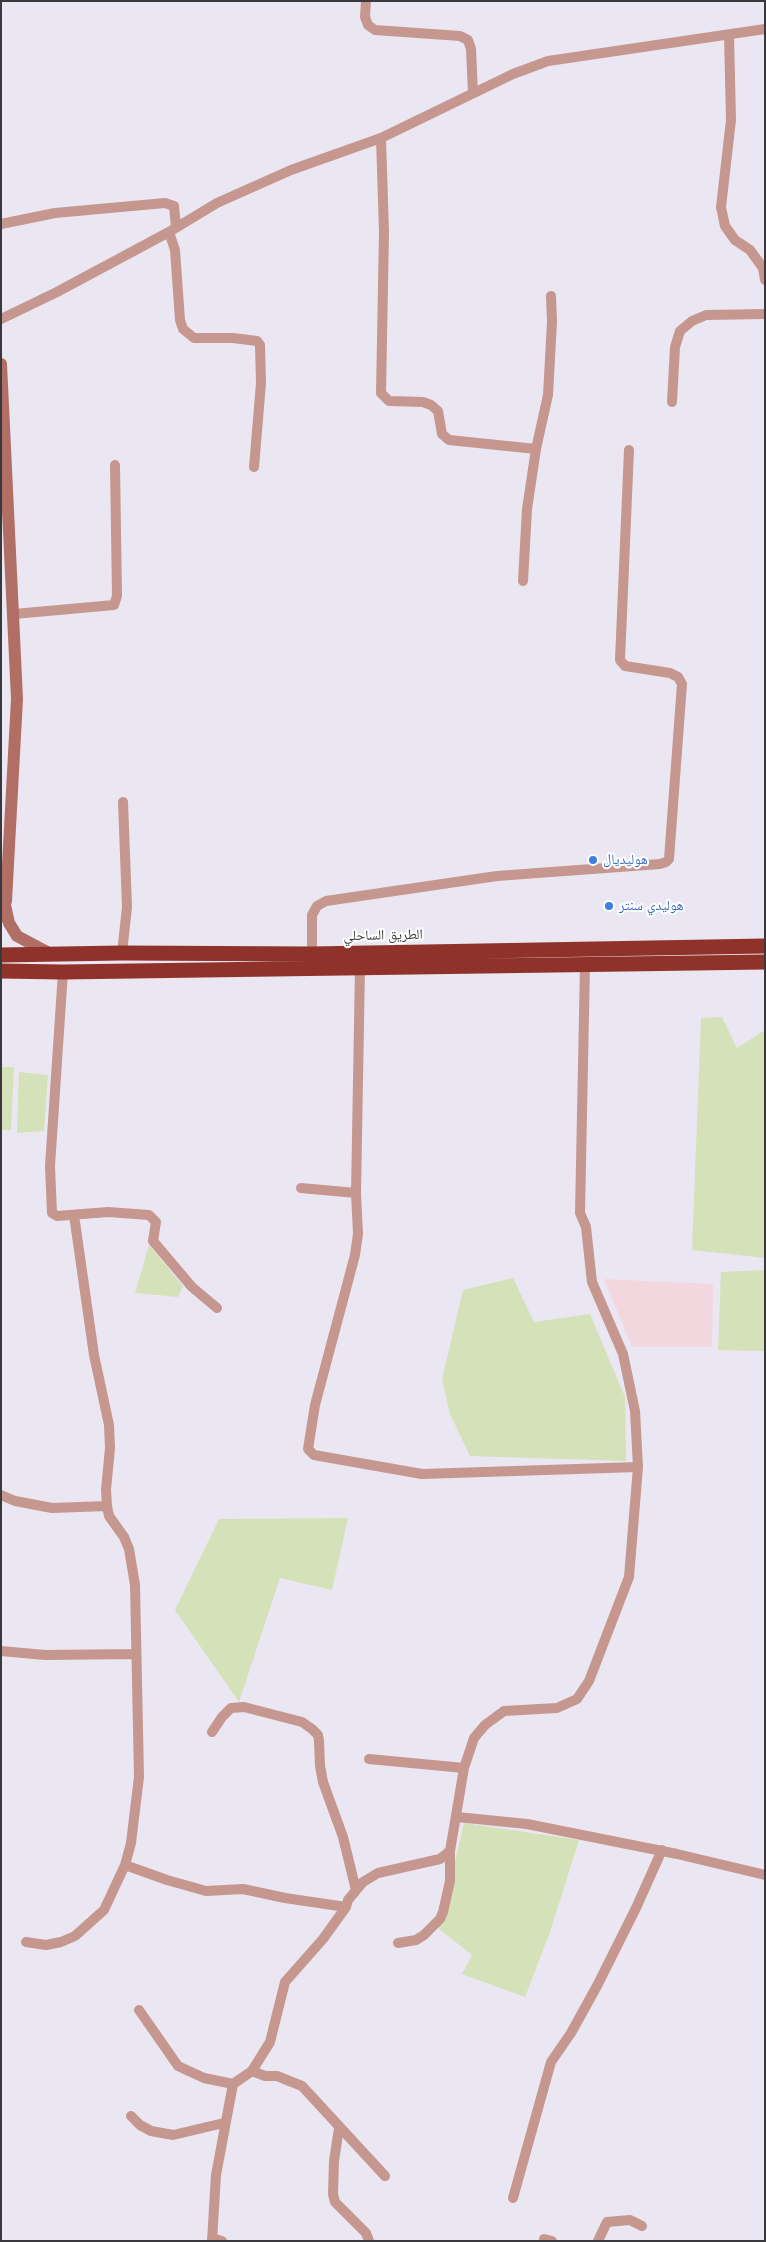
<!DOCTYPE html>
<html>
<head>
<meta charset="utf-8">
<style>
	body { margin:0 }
	#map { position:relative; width:766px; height:2242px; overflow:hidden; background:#eae7f2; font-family:Poppins,sans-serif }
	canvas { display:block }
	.frame { position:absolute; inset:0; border:2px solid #39383c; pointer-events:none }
</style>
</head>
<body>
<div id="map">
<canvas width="766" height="2242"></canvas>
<div class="frame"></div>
</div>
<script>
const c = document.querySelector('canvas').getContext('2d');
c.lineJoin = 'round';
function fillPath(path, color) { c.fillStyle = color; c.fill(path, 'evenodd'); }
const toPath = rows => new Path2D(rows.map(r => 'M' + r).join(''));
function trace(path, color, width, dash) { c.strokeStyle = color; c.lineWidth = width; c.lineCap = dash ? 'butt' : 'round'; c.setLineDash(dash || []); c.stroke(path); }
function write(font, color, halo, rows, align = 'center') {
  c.font = font + ' Poppins,"Noto Naskh Arabic",sans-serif'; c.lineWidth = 4; c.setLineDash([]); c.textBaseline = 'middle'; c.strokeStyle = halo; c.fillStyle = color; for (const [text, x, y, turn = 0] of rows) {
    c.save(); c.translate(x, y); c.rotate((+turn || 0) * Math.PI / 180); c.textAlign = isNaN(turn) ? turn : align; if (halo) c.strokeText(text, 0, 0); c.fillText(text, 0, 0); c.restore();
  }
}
fillPath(toPath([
	[604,1279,713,1284,712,1347,632,1347]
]), '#f2d8de');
fillPath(toPath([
	[722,1017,737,1048,765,1030,765,1258,692,1250,701,1018],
	[1,1067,14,1067,11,1130,1,1130],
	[19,1072,48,1075,44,1131,17,1133],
	[149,1245,183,1286,178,1297,135,1293],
	[765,1270,765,1351,718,1350,721,1272],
	[513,1278,534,1322,590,1314,625,1397,626,1461,470,1456,450,1414,442,1379,463,1290],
	[348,1518,332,1590,280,1578,239,1702,175,1610,219,1519],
	[464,1823,579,1840,550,1932,525,1997,462,1974,472,1955,439,1929]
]), '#d5e1b9');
trace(toPath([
	[366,1,365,17,368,25,375,30,460,36,468,40,471,49,473,93],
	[729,35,731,120,721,207,725,226,735,240,750,250,763,268,765,280],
	[381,138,384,232,381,393,389,401,423,402,431,405,438,411,442,434,449,440,536,449,527,509,523,581],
	[1,224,55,213,165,203,174,206,176,227],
	[169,232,175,250,180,320,183,329,194,338,233,338,257,341,260,345,261,383,254,467],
	[1,319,57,292,169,232,217,203,291,170,381,138,513,74,548,61,765,29],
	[672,402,675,347,680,331,692,321,706,315,765,314],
	[536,449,548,395,552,322,551,296],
	[14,614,114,605,117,596,115,465],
	[122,953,127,907,123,802],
	[312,954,312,915,317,906,326,901,497,876,660,864,666,862,669,859,682,684,678,677,670,673,625,666,620,660,629,450],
	[360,967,356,1193,358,1234,355,1255,315,1405,308,1449,314,1455,422,1474,638,1467],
	[63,972,50,1166,52,1213,57,1216,108,1212,149,1215,156,1222,153,1241,192,1287,217,1308],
	[301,1188,356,1193],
	[1,1495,15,1501,52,1508,107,1506],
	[1,1651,45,1655,136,1654],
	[212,1732,222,1717,231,1708,244,1707,302,1722,312,1729,318,1735,319,1741,320,1766,323,1782,343,1837,356,1890],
	[369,1759,464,1768],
	[457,1817,527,1824,677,1854,765,1875],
	[125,1865,167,1880,206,1891,243,1889,285,1898,346,1907],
	[26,1942,46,1945,61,1942,75,1936,104,1910,125,1865,131,1843,139,1777,135,1585,129,1549,124,1537,109,1516,107,1506,106,1490,110,1448,109,1425,94,1355,74,1215],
	[398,1943,416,1940,424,1935,440,1919,443,1912,450,1881,450,1851,464,1768,474,1738,485,1725,504,1711,557,1708,577,1699,589,1681,629,1577,638,1467,635,1411,623,1354,592,1282,586,1227,580,1213,585,965],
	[139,2010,178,2066,204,2078,233,2084,252,2071,270,2042,285,1982,323,1939,346,1907,348,1900,363,1882,378,1873,440,1859,450,1851],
	[252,2071,265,2076,277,2076,302,2086,385,2176],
	[131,2116,140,2125,151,2131,173,2135,224,2123],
	[339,2128,334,2161,333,2194,335,2202,366,2233,369,2241],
	[513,2198,551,2062,571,2033,598,1984,636,1908,662,1850],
	[212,2238,222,2241],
	[544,2239,552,2241],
	[212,2241,216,2175,233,2084],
	[598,2241,607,2222,630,2220,642,2226]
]), '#c5978f', 10);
trace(toPath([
	[1,364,17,699,6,901,1,917],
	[5,905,9,923,17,936,49,953]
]), '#b06e64', 12);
trace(toPath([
	[1,955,122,953,312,954,765,946],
	[1,971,63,972,765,962]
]), '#8f332a', 15);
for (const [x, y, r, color] of [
	[593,860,5,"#3f7fe0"],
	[609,906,5,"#3f7fe0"]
]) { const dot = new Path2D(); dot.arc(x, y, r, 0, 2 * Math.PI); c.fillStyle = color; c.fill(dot); trace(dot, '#fff', 2); }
write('14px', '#366cbe', '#fff', [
	["هوليديال",603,860],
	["هوليدي سنتر",619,906]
], 'left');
write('14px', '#39383c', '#fff', [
	["الطريق الساحلي",383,936,-1]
]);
</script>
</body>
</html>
